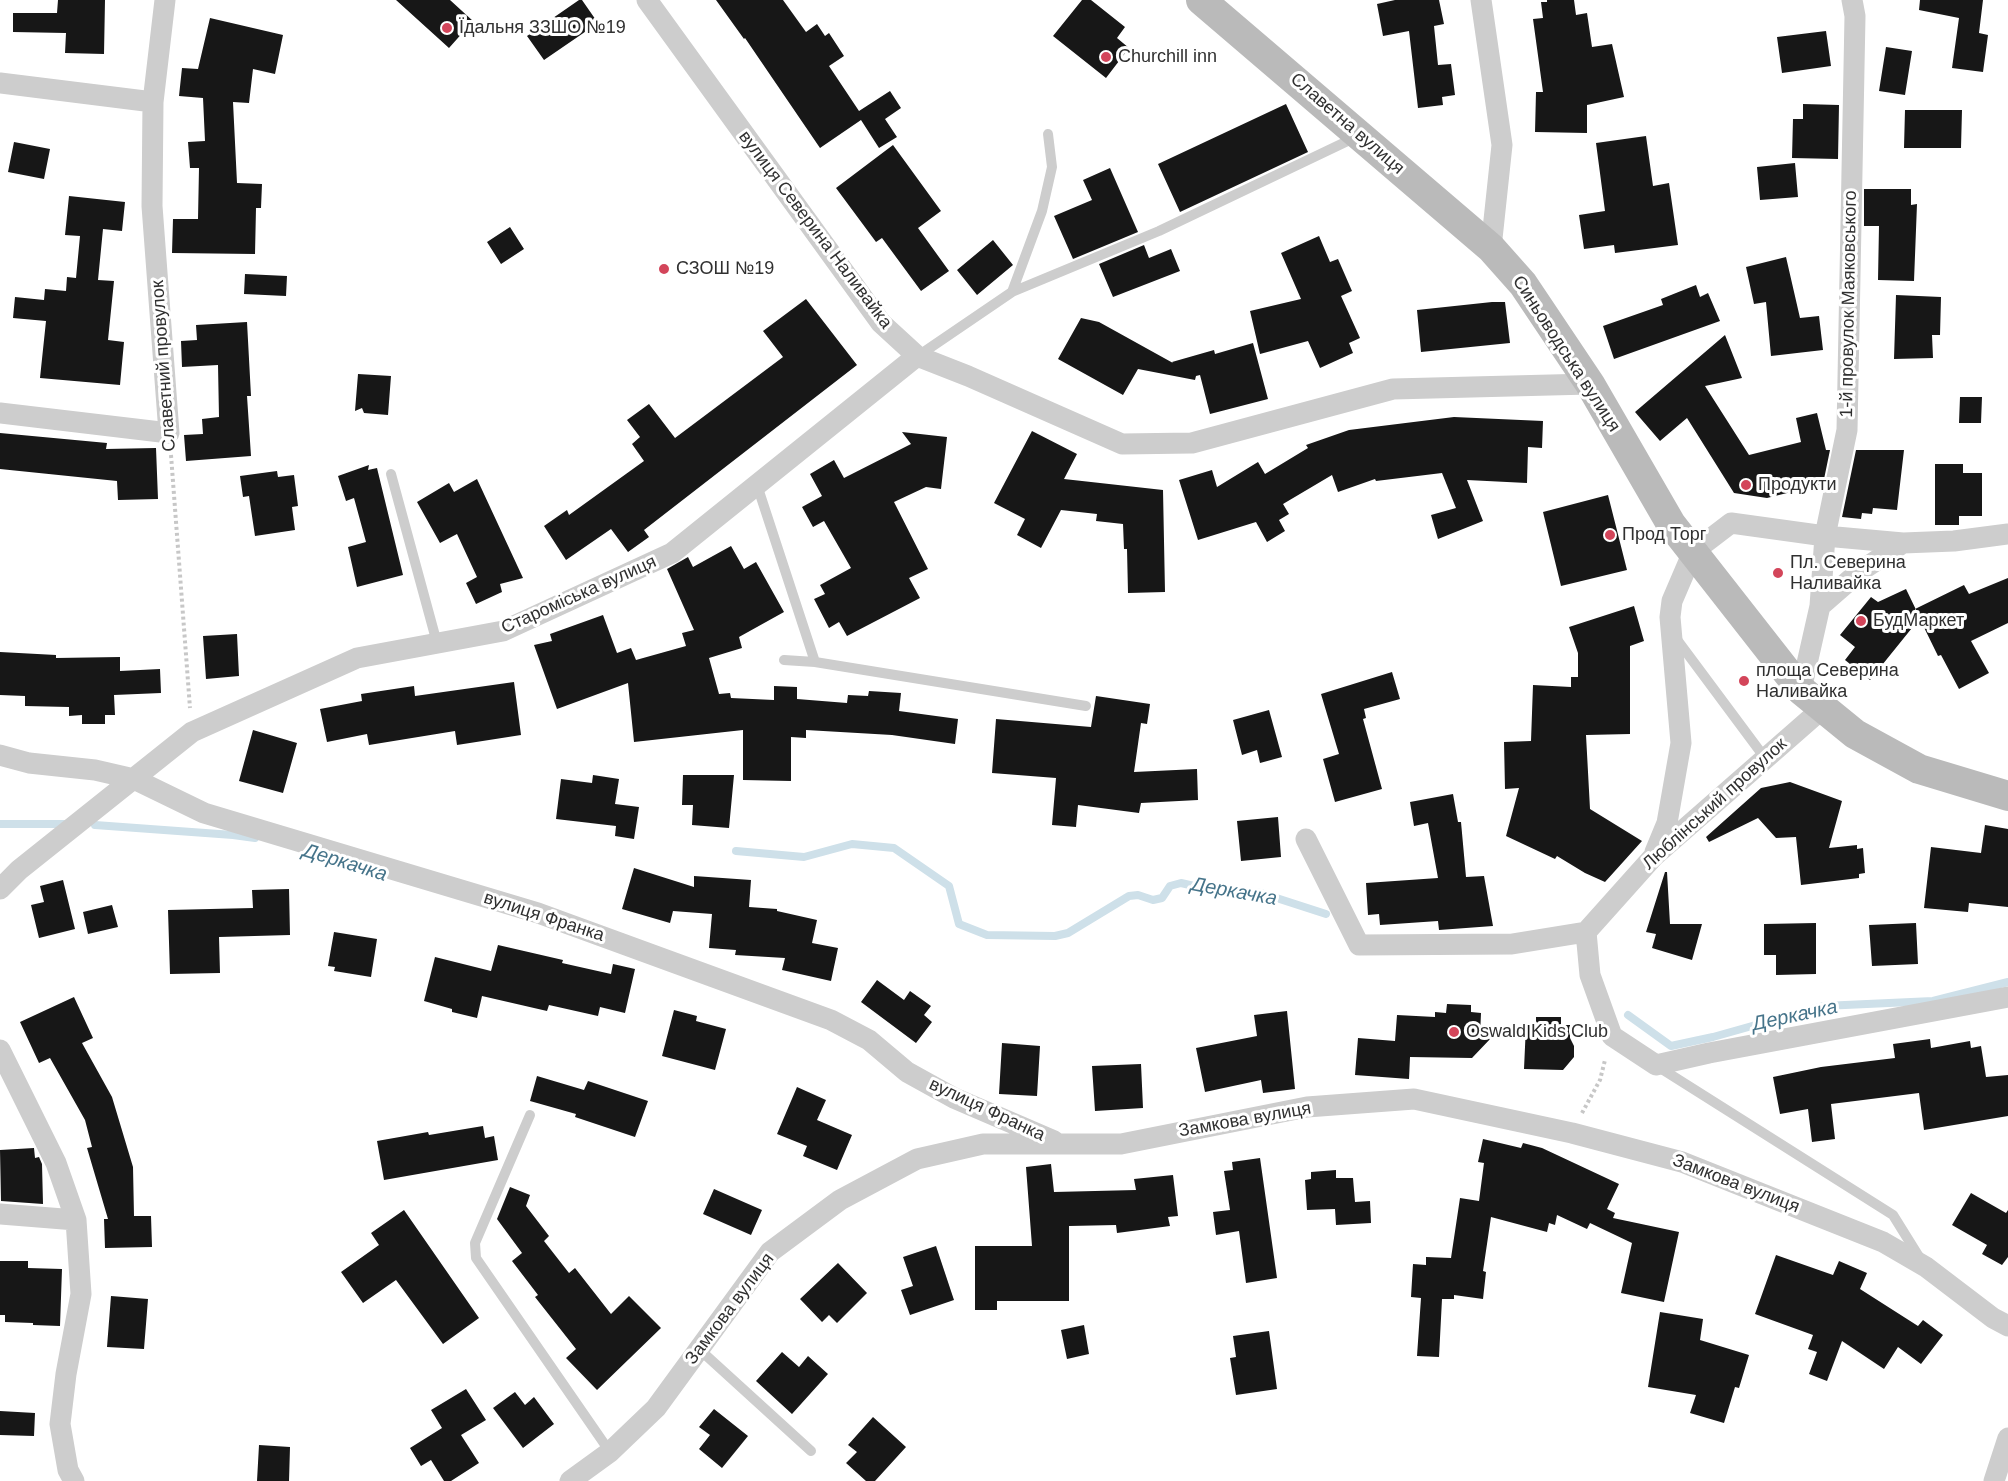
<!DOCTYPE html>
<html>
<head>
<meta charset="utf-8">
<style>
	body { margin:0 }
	canvas { display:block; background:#fff }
</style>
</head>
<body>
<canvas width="2008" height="1481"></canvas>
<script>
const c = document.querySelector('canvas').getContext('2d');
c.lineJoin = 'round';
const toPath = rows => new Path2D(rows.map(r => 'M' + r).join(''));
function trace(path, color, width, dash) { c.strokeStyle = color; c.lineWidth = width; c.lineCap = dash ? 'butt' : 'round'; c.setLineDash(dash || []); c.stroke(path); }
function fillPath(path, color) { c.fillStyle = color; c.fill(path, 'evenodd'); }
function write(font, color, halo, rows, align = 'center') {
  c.font = font + ' Helvetica,sans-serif'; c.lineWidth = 6; c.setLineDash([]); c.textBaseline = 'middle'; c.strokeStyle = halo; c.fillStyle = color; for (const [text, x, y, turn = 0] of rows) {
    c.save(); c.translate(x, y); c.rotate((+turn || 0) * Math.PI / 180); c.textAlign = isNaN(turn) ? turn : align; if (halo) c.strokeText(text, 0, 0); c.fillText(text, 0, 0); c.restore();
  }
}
trace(toPath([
	[0,824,67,824],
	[95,825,233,835,255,838],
	[736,851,804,857,852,844,894,848,949,886,959,924,987,935,1055,936,1068,933,1129,896,1138,895,1153,900,1162,898,1170,886,1181,883,1203,888,1261,893,1326,914],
	[1628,1015,1671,1046,1713,1037,1823,1006,1933,1001,2008,982]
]), '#cee0e9', 8);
fillPath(toPath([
	[58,0,105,0,104,54,65,53,66,33,13,32,13,13,57,13],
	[396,0,450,0,473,21,449,48],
	[579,0,582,0,598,23,544,60,527,36],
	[716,0,783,0,806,32,817,24,825,36,829,33,844,56,829,66,859,111,890,91,901,108,885,119,897,137,879,148,861,120,820,148,745,38,744,39],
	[1082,0,1091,0,1125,27,1117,38,1129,48,1106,78,1053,36],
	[1395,0,1439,0,1444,24,1434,26,1438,65,1451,64,1455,95,1442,97,1443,105,1418,108,1409,31,1383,36,1377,4],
	[1547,0,1574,0,1576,15,1587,13,1592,47,1612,44,1624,97,1587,105,1587,133,1535,132,1536,92,1543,92,1533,19,1543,18,1541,2,1547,2],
	[1920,0,1983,0,1979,33,1988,35,1983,72,1952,68,1959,18,1919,10],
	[210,18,283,35,275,74,253,69,249,103,233,102,237,183,262,184,261,208,256,208,255,254,172,253,173,219,198,219,199,168,190,168,188,142,205,141,203,98,179,96,182,68,198,69],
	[1826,31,1831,66,1782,73,1777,37],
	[1886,47,1912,51,1905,95,1879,91],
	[1286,104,1308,152,1180,212,1158,164],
	[1803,104,1839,105,1838,159,1792,158,1793,119,1803,119],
	[1905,110,1962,110,1961,148,1904,148],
	[1646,136,1653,186,1669,183,1678,245,1615,253,1614,245,1584,249,1579,215,1605,211,1596,143],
	[14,142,50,149,44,179,8,172],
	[893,145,941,211,918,228,949,271,921,291,882,238,876,242,836,188],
	[1795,163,1798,197,1760,200,1757,167],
	[1110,168,1138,232,1073,259,1054,216,1092,200,1083,180],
	[1864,189,1911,189,1911,205,1917,204,1914,281,1878,280,1879,226,1864,226],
	[69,196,125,202,122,231,103,229,98,280,114,281,108,340,124,342,120,385,40,378,46,321,13,318,15,297,44,300,45,289,66,291,67,277,76,278,80,236,65,235],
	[510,227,524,249,501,264,487,242],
	[1319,236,1330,262,1338,259,1352,291,1341,296,1360,338,1349,343,1353,353,1320,368,1308,341,1260,354,1250,311,1301,299,1281,253],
	[993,240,1013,265,977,295,957,270],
	[1144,245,1149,258,1171,249,1180,271,1113,297,1099,264],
	[1786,257,1800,318,1819,316,1823,350,1771,356,1766,302,1754,304,1746,267],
	[245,274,287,276,286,296,244,294],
	[1696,285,1700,297,1708,293,1720,321,1614,359,1603,326,1663,305,1661,299],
	[1896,295,1941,297,1940,335,1932,335,1933,358,1894,359],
	[806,299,857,365,644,530,649,537,628,552,611,529,566,560,544,526,567,510,569,515,644,461,632,444,640,437,627,420,649,404,675,438,783,357,763,331],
	[1492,302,1505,302,1510,343,1421,352,1417,310],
	[1081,318,1099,322,1173,363,1172,362,1214,350,1215,354,1253,343,1268,399,1210,414,1200,375,1196,376,1195,380,1138,369,1123,395,1058,359],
	[247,322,251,396,247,396,251,456,186,461,184,435,203,434,202,419,219,417,218,365,182,367,181,341,197,340,196,325],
	[1725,335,1742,378,1705,386,1749,455,1801,442,1796,418,1817,413,1826,450,1830,450,1823,484,1767,498,1734,493,1687,418,1660,441,1635,412],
	[358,374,391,376,388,415,364,413,362,408,355,411],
	[1960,397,1982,397,1981,423,1959,423],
	[1454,417,1543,421,1542,448,1528,447,1527,483,1467,480,1483,521,1438,539,1431,515,1456,508,1442,473,1376,481,1375,479,1338,492,1332,475,1283,504,1289,514,1279,520,1285,531,1267,542,1256,522,1198,540,1179,480,1212,470,1217,487,1258,462,1265,474,1308,448,1306,445,1349,430],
	[1032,431,1077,454,1064,479,1163,490,1165,592,1128,593,1127,549,1124,549,1123,524,1096,521,1097,514,1061,510,1041,548,1017,535,1025,519,994,503],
	[902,432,947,437,941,489,926,487,894,502,928,569,909,578,920,598,847,636,839,622,829,628,814,599,825,594,820,585,851,568,824,521,813,527,802,507,822,496,810,474,834,460,844,478,911,444],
	[0,433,107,443,106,449,156,448,158,499,118,500,117,481,0,469],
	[1856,450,1904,450,1897,510,1873,508,1872,514,1862,513,1861,519,1842,517],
	[1935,464,1963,464,1963,473,1982,473,1982,516,1959,516,1959,525,1935,525],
	[369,465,368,470,377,468,403,575,357,587,348,547,366,542,354,498,346,501,338,476],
	[277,471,278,477,294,475,298,506,292,507,295,530,255,536,249,496,243,497,240,476],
	[477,479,523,578,500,584,502,592,476,604,466,583,477,577,457,534,440,543,417,502,449,483,454,492],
	[1608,495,1627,570,1561,586,1543,512],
	[731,546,744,569,756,562,784,612,739,637,742,648,709,658,719,694,730,693,731,698,774,700,774,686,797,687,797,699,847,703,848,695,868,696,869,691,901,693,899,711,958,719,955,744,892,735,806,730,806,738,791,737,791,781,743,780,743,730,634,742,628,683,557,709,534,645,552,641,550,634,603,615,617,653,631,648,636,660,686,646,682,633,694,630,667,569,688,557,693,567],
	[2008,578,2008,623,1971,641,1989,673,1959,689,1941,655,1938,656,1915,609,1964,585,1969,594],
	[1906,589,1920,618,1870,680,1845,660,1855,647,1840,635,1871,597,1878,602],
	[1634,606,1644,641,1630,646,1630,734,1586,735,1590,809,1642,841,1605,882,1585,873,1557,856,1555,859,1506,836,1519,788,1505,789,1504,742,1531,741,1533,685,1571,687,1571,677,1578,677,1578,653,1569,627],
	[237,634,239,676,206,679,203,636],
	[0,652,56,655,56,658,120,657,120,671,160,669,161,693,114,695,115,715,105,715,105,724,82,724,82,715,69,716,69,707,25,706,25,696,0,695],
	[1392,672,1400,699,1364,709,1366,718,1363,719,1382,789,1335,802,1323,759,1339,754,1321,694],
	[514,682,521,735,457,745,455,731,369,745,367,734,327,742,320,709,362,701,361,694,414,686,415,696],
	[1096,696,1150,704,1147,724,1141,723,1134,772,1197,769,1198,800,1141,803,1139,813,1078,805,1076,827,1052,825,1056,778,992,773,996,719,1091,727],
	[1269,710,1282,757,1260,763,1257,750,1242,755,1233,720],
	[253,730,297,743,283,793,239,781],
	[593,775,619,779,615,804,639,807,634,839,615,836,616,826,556,819,561,779,592,783],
	[683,775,734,775,729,828,692,825,693,805,682,805],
	[1790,782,1842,801,1829,848,1857,845,1857,849,1863,848,1865,873,1859,874,1859,878,1801,885,1796,837,1776,838,1758,818,1709,842,1706,837,1761,788],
	[1453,794,1458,822,1461,822,1466,877,1484,876,1493,926,1439,930,1438,921,1380,925,1379,914,1368,915,1366,883,1438,878,1428,823,1414,826,1410,802],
	[1278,817,1281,857,1241,861,1237,821],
	[1985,825,2008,829,2008,907,1969,903,1968,912,1924,908,1931,847,1981,853],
	[634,868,694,887,694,876,751,880,749,907,777,909,777,911,817,920,812,943,838,948,831,981,782,970,785,958,735,955,736,950,709,948,712,914,673,911,670,923,622,909],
	[1665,872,1667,872,1670,924,1702,924,1692,960,1652,948,1656,934,1646,932],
	[63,880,75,929,39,938,31,905,44,902,40,886],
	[289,889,290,935,219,937,220,973,170,974,168,910,253,908,252,890],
	[112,905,118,927,88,934,83,912],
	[1816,923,1816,974,1776,975,1776,955,1764,955,1764,924],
	[1916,923,1918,964,1872,966,1869,925],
	[334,932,377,939,371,977,334,971,335,967,328,966],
	[498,945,563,960,562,963,611,974,613,964,635,969,625,1013,600,1007,598,1016,549,1005,547,1011,482,996,477,1018,452,1012,452,1009,424,1001,435,957,491,971],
	[877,980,904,1000,910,991,931,1006,924,1015,932,1022,916,1043,861,1002],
	[74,997,93,1038,82,1043,112,1097,133,1167,134,1216,151,1216,152,1247,105,1248,104,1219,108,1219,87,1148,92,1147,85,1120,50,1058,39,1063,20,1022],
	[1447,1004,1471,1005,1471,1012,1481,1013,1480,1036,1492,1037,1472,1058,1410,1057,1409,1079,1355,1075,1358,1038,1395,1041,1397,1015,1435,1017,1435,1012,1446,1013],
	[674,1010,697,1016,696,1021,726,1029,715,1070,662,1056],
	[1287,1011,1295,1089,1263,1093,1261,1080,1205,1092,1196,1048,1257,1036,1254,1015],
	[1536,1017,1561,1017,1561,1025,1570,1025,1570,1038,1574,1046,1574,1057,1563,1070,1524,1069,1526,1025,1536,1025],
	[1930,1039,1931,1048,1970,1041,1971,1048,1981,1046,1986,1077,2008,1075,2008,1116,1924,1130,1919,1093,1831,1104,1835,1139,1812,1142,1808,1109,1780,1114,1773,1077,1821,1067,1895,1058,1893,1044],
	[1002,1043,1040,1046,1037,1096,999,1094],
	[1141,1064,1143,1108,1095,1111,1092,1066],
	[537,1076,584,1090,588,1081,648,1101,635,1137,575,1117,576,1114,530,1101],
	[797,1087,826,1100,817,1120,852,1135,837,1170,803,1156,807,1146,777,1134],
	[483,1126,485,1138,494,1136,498,1160,384,1180,377,1141,428,1132,429,1135],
	[1483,1139,1521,1148,1523,1143,1542,1148,1619,1184,1607,1209,1615,1213,1613,1218,1679,1232,1664,1302,1621,1293,1632,1243,1590,1223,1587,1229,1557,1215,1555,1225,1549,1223,1547,1232,1491,1217,1483,1271,1486,1272,1483,1299,1454,1295,1454,1299,1442,1299,1439,1357,1417,1356,1421,1298,1411,1297,1413,1264,1426,1265,1426,1257,1451,1258,1460,1198,1479,1201,1484,1163,1478,1162],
	[34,1148,35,1158,39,1157,42,1164,43,1204,1,1201,0,1150],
	[1260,1158,1277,1278,1246,1283,1239,1231,1216,1235,1213,1212,1230,1210,1224,1171,1233,1170,1232,1162],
	[1051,1164,1054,1192,1136,1190,1134,1179,1173,1175,1178,1216,1168,1217,1170,1226,1117,1233,1116,1225,1069,1226,1069,1301,997,1301,997,1310,975,1310,975,1246,1032,1246,1026,1167],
	[1336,1170,1336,1178,1353,1178,1355,1202,1370,1201,1371,1223,1336,1225,1335,1209,1307,1210,1305,1180,1311,1179,1311,1172],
	[510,1187,530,1195,526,1206,549,1236,544,1241,569,1273,575,1268,611,1314,629,1296,661,1328,597,1390,566,1358,576,1349,535,1297,538,1295,512,1261,522,1253,497,1219],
	[714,1189,762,1210,751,1235,703,1214],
	[1971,1193,2006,1213,2008,1210,2008,1257,2002,1265,1982,1254,1987,1245,1952,1225],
	[404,1210,479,1318,443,1344,396,1280,363,1303,341,1272,379,1245,371,1233],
	[936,1246,954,1300,910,1315,901,1290,913,1286,903,1257],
	[1776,1255,1833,1275,1839,1261,1867,1273,1860,1289,1918,1326,1923,1320,1943,1335,1921,1364,1898,1347,1884,1369,1842,1341,1827,1381,1809,1374,1817,1352,1808,1349,1813,1335,1755,1314],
	[0,1261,28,1261,28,1268,62,1269,60,1326,33,1325,33,1323,5,1322,5,1315,0,1315],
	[838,1263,867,1293,837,1323,829,1315,822,1322,800,1299],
	[111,1296,148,1299,144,1349,107,1347],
	[1660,1312,1703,1319,1700,1340,1749,1355,1739,1388,1735,1387,1724,1423,1690,1413,1696,1395,1648,1387],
	[1084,1325,1089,1354,1067,1359,1061,1330],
	[1269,1331,1277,1389,1236,1395,1230,1358,1236,1357,1233,1336],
	[782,1352,799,1367,808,1356,828,1374,792,1414,756,1381],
	[466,1389,486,1420,461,1435,479,1463,451,1481,444,1481,431,1460,421,1466,410,1448,442,1428,431,1410],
	[515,1392,525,1405,534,1397,554,1424,523,1448,493,1408],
	[714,1409,748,1436,722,1468,699,1449,710,1435,699,1427],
	[0,1411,35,1413,34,1436,0,1435],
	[873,1417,906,1447,875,1481,866,1481,846,1463,857,1452,848,1445],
	[259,1445,290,1447,289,1481,257,1481]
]), '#171717');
trace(toPath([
	[171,455,190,708],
	[1582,1113,1600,1080,1605,1060]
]), '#c7c7c7', 4, [3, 3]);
trace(toPath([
	[1012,292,1042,211,1052,167,1048,134],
	[918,356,1012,292,1159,231,1356,137],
	[391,474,437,643],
	[757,485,815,662],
	[1675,637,1765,758],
	[784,660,815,662,1086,706],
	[1657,1066,1893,1215,1921,1260],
	[530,1115,475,1243,476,1258,610,1452],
	[699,1349,811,1451]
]), '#cdcdcd', 10);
trace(toPath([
	[647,0,881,323,917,356,968,376,1122,444,1192,443,1393,389,1590,384],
	[1481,0,1502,145,1491,248],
	[0,83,153,102],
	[0,413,169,433,152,206,153,102,165,0],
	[1820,606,1859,572,1903,543],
	[1801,690,1820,606,1825,536,1847,430,1855,16,1852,0],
	[1823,708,1654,856,1586,932,1590,975,1612,1036,1656,1065,1709,1053,2008,997],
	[0,755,29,763,95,770,134,779,204,813,538,913,831,1020,869,1040,907,1072,954,1098,1054,1141],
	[1306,839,1359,945,1512,944,1586,932],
	[1655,852,1667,823,1681,743,1670,617,1672,601,1693,552,1731,523,1825,536,1903,543,1954,541,2008,534],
	[0,889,19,870,192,732,357,658,503,631,672,553,917,356],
	[0,1050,56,1163,76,1220,81,1294,66,1374,60,1424,68,1470,74,1481],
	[0,1214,76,1220],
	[570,1481,610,1452,656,1408,770,1252,840,1200,917,1159,983,1144,1121,1144,1307,1107,1414,1099,1572,1133,1682,1162,1883,1242,1926,1267,1993,1318,2008,1326],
	[1994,1481,2008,1438]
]), '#cdcdcd', 21);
trace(toPath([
	[1201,0,1491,248,1523,284,1590,384,1671,524,1801,690,1855,734,1919,769,2008,796]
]), '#bababa', 30);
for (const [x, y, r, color] of [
	[447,28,6,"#d3455a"],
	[1106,57,6,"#d3455a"],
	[664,269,6,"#d3455a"],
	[1746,485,6,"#d3455a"],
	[1610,535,6,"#d3455a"],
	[1778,573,6,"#d3455a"],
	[1861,621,6,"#d3455a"],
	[1744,681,6,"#d3455a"],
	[1454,1032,6,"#d3455a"]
]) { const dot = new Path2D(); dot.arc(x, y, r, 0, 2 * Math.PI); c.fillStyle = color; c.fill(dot); trace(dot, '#fff', 2); }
write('18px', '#303030', '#fff', [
	["Їдальня ЗЗШО №19",459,28],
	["Churchill inn",1118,57],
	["СЗОШ №19",676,269],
	["Продукти",1758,485],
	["Прод Торг",1622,535],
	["Пл. Северина",1790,563],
	["Наливайка",1790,584],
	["БудМаркет",1873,621],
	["площа Северина",1756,671],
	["Наливайка",1756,692],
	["Oswald Kids Club",1466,1032]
], 'left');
write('18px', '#303030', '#fff', [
	["Славетна вулиця",1347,124,41],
	["вулиця Северина Наливайка",815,230,53],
	["1-й провулок Маяковського",1849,304,-89],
	["Синьоводська вулиця",1566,354,57],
	["Славетний провулок",164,366,-94],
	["Староміська вулиця",579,595,-24],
	["Люблінський провулок",1715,804,-42],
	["вулиця Франка",544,917,18],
	["вулиця Франка",987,1110,25],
	["Замкова вулиця",1245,1120,-10],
	["Замкова вулиця",1736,1184,21],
	["Замкова вулиця",730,1309,-53]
]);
write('italic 20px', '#46748a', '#fff', [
	["Деркачка",345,863,17],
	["Деркачка",1234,892,10],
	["Деркачка",1795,1016,-12]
]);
</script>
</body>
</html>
